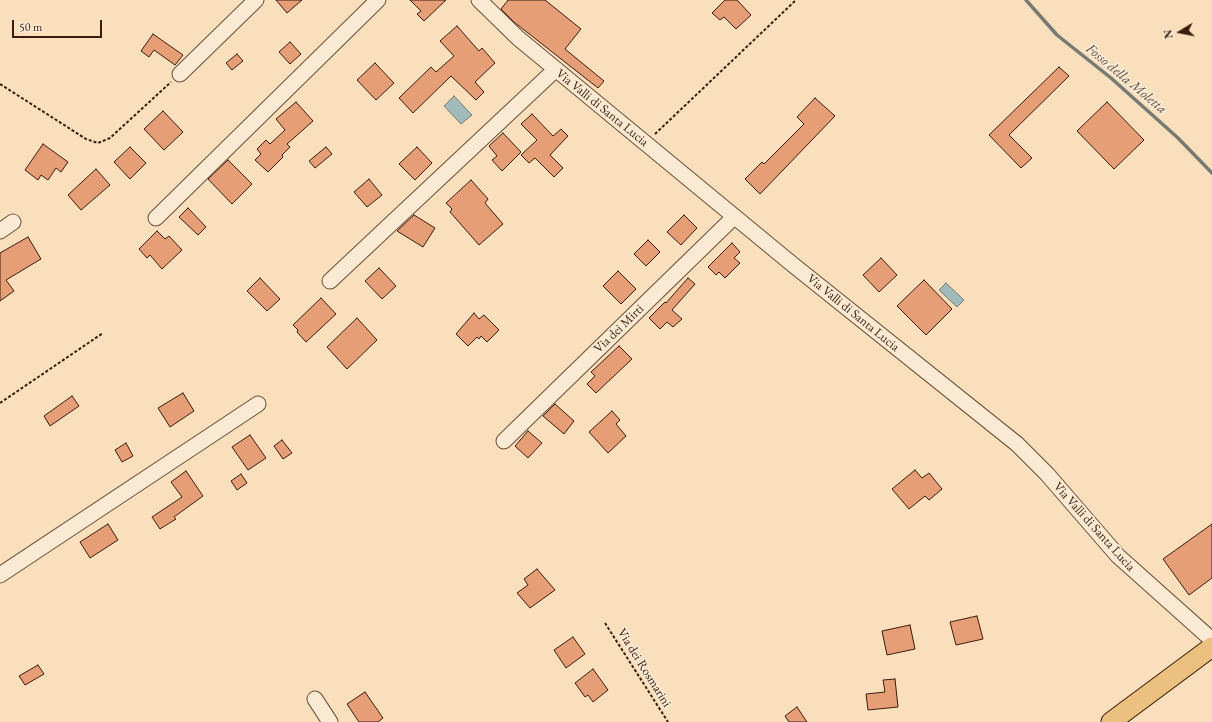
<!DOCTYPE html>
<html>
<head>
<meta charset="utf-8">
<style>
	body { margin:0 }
	#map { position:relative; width:1212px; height:722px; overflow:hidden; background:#f9dfbb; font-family:"EB Garamond",serif }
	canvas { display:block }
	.north { position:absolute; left:1160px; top:12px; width:40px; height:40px; -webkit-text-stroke:3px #fbead3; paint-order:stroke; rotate:260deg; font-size:11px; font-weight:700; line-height:16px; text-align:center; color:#3b1d0e }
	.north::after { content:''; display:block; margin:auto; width:14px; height:18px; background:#3b1d0e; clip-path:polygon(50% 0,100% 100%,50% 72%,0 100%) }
	.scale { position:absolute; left:12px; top:20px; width:90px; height:18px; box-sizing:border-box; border:2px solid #3b1d0e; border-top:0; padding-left:5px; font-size:12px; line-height:14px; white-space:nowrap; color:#3b1d0e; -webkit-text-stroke:3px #fbead3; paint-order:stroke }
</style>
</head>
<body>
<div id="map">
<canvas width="1212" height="722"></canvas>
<div class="north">N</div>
<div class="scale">50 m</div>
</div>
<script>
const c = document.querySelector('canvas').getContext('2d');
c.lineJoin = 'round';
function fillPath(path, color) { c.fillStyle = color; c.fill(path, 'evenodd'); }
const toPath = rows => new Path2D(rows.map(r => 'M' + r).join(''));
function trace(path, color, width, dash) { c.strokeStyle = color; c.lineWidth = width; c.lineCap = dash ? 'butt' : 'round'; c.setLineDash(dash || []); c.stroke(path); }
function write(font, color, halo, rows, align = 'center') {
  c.font = font + ' "EB Garamond",serif'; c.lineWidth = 3.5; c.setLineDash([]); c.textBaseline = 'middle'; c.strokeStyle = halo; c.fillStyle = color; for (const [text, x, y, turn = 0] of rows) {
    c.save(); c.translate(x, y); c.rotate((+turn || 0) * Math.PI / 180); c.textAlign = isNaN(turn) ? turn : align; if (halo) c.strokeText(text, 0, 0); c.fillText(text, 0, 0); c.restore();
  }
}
const water = toPath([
	[454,96,472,115,461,124,444,106,454,96],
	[946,283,964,300,957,307,939,290,946,283]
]);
fillPath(water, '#a1baba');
trace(water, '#787b75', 1);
trace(toPath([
	[1026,0,1057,35,1111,78,1178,138,1212,173]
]), '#787b75', 3.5);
const building = toPath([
	[276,0,302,0,287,13,276,0],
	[410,0,446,0,424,21,417,14,421,11,410,0],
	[508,0,545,0,581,29,565,49,604,81,598,88,514,22,501,9,508,0],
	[725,0,737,0,751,15,736,29,724,17,720,20,712,13,725,0],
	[457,26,479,51,482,48,495,63,475,82,484,92,476,100,451,76,413,113,399,98,431,67,436,72,454,56,440,41,457,26],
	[153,34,183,55,175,65,154,50,149,57,141,51,153,34],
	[290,42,301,54,290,64,279,52,290,42],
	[237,54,243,61,232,70,226,63,237,54],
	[375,63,394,83,376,100,357,80,375,63],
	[1059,67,1069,76,1009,135,1032,158,1021,168,989,135,1059,67],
	[815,98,835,116,760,194,745,179,762,162,764,164,804,124,797,117,815,98],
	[296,102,313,121,287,144,290,147,282,155,283,157,268,172,255,160,261,154,257,149,266,140,270,144,285,130,276,119,296,102],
	[1107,102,1144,140,1114,169,1077,131,1107,102],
	[163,111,183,132,164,150,144,129,163,111],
	[532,114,553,136,561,129,568,136,550,155,563,168,554,177,535,158,529,163,521,155,537,140,521,124,532,114],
	[503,133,521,152,502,171,492,160,497,156,489,146,503,133],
	[43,144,68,162,61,172,56,168,48,180,41,175,38,180,25,170,43,144],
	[130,147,146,163,130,179,114,162,130,147],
	[326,147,332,154,315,168,309,161,326,147],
	[417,147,432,163,415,180,399,164,417,147],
	[228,160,252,184,232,204,208,179,228,160],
	[96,169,110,185,81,210,68,195,96,169],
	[369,179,382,195,367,207,354,192,369,179],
	[471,180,488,199,485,203,503,224,479,245,450,212,452,209,446,203,471,180],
	[188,208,206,227,198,235,179,217,188,208],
	[414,215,435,228,423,247,397,231,414,215],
	[684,215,697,228,681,245,667,232,684,215],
	[157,231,165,239,169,236,182,250,162,269,150,255,147,258,139,249,157,231],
	[28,237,41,259,6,280,14,291,0,301,0,253,28,237],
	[648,240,660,252,646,266,634,254,648,240],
	[732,243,740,252,734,258,740,263,725,278,719,272,716,275,708,267,732,243],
	[881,258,897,275,879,292,863,275,881,258],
	[379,268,396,286,382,299,365,281,379,268],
	[618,271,636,289,621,304,603,286,618,271],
	[260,278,280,299,267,311,247,291,260,278],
	[688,278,695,284,672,310,682,319,673,327,667,322,660,329,649,318,665,302,666,303,688,278],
	[924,280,952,309,926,335,897,306,924,280],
	[321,298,336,314,306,342,297,332,298,330,293,325,321,298],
	[474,313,479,319,484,315,499,330,487,342,481,336,479,339,477,337,468,346,456,334,474,313],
	[357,318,377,340,347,369,327,347,357,318],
	[619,346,632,359,596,393,587,384,595,376,591,372,619,346],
	[183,393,194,411,170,427,158,408,183,393],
	[72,396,79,406,50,426,44,416,72,396],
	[555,404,574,421,564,434,543,416,555,404],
	[612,411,620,420,616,424,626,436,608,453,589,432,612,411],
	[528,431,542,443,528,458,515,446,528,431],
	[250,435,266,458,248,470,232,447,250,435],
	[282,440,292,453,283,459,274,446,282,440],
	[126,443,133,456,122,462,115,450,126,443],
	[915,470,922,478,929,473,942,489,929,500,925,496,909,509,892,489,915,470],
	[186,471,203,496,174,517,176,519,160,529,152,517,182,497,171,482,186,471],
	[241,474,247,483,237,490,231,481,241,474],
	[108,524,118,540,90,558,80,542,108,524],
	[1212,524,1212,578,1189,595,1163,559,1212,524],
	[537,569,555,590,530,608,517,593,528,585,524,579,537,569],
	[977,616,983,639,956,645,950,622,977,616],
	[910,625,915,649,887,655,882,631,910,625],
	[573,637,585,654,566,668,554,650,573,637],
	[38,665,44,674,25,685,19,676,38,665],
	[593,669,608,690,593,702,588,695,585,697,575,683,593,669],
	[895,679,898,707,868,710,866,694,885,692,883,680,895,679],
	[365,692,383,718,378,722,359,722,347,704,365,692],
	[797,707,807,722,789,722,785,716,797,707]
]);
fillPath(building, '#e69e77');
trace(building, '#3b1d0e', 1);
const minor = toPath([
	[479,0,518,38,792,264,1017,444,1047,474,1118,556,1212,640],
	[180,74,256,0],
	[156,218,378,0],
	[0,231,13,222],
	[330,281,556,69],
	[504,441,734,217],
	[0,575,258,404],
	[315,699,330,722]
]);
const major = toPath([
	[1111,722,1212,647]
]);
trace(minor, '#6a4e39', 17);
trace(major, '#3b1d0e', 21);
trace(toPath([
	[0,84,86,139,98,143,110,138,171,82],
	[655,134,796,0],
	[0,403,103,333],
	[605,623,668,722]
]), '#3b1d0e', 2, [3, 2]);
trace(minor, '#fbead3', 15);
trace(major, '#ecc07e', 19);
write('13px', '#3b1d0e', '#fbead3', [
	["Via Valli di Santa Lucia",602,108,39],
	["Via Valli di Santa Lucia",853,313,39],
	["Via dei Mirti",619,329,-44],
	["Via Valli di Santa Lucia",1094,527,48],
	["Via dei Rosmarini",644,668,58]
]);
write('italic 14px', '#5a4c42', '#fbead3', [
	["Fosso della Moletta",1126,79,40]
]);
</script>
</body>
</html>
